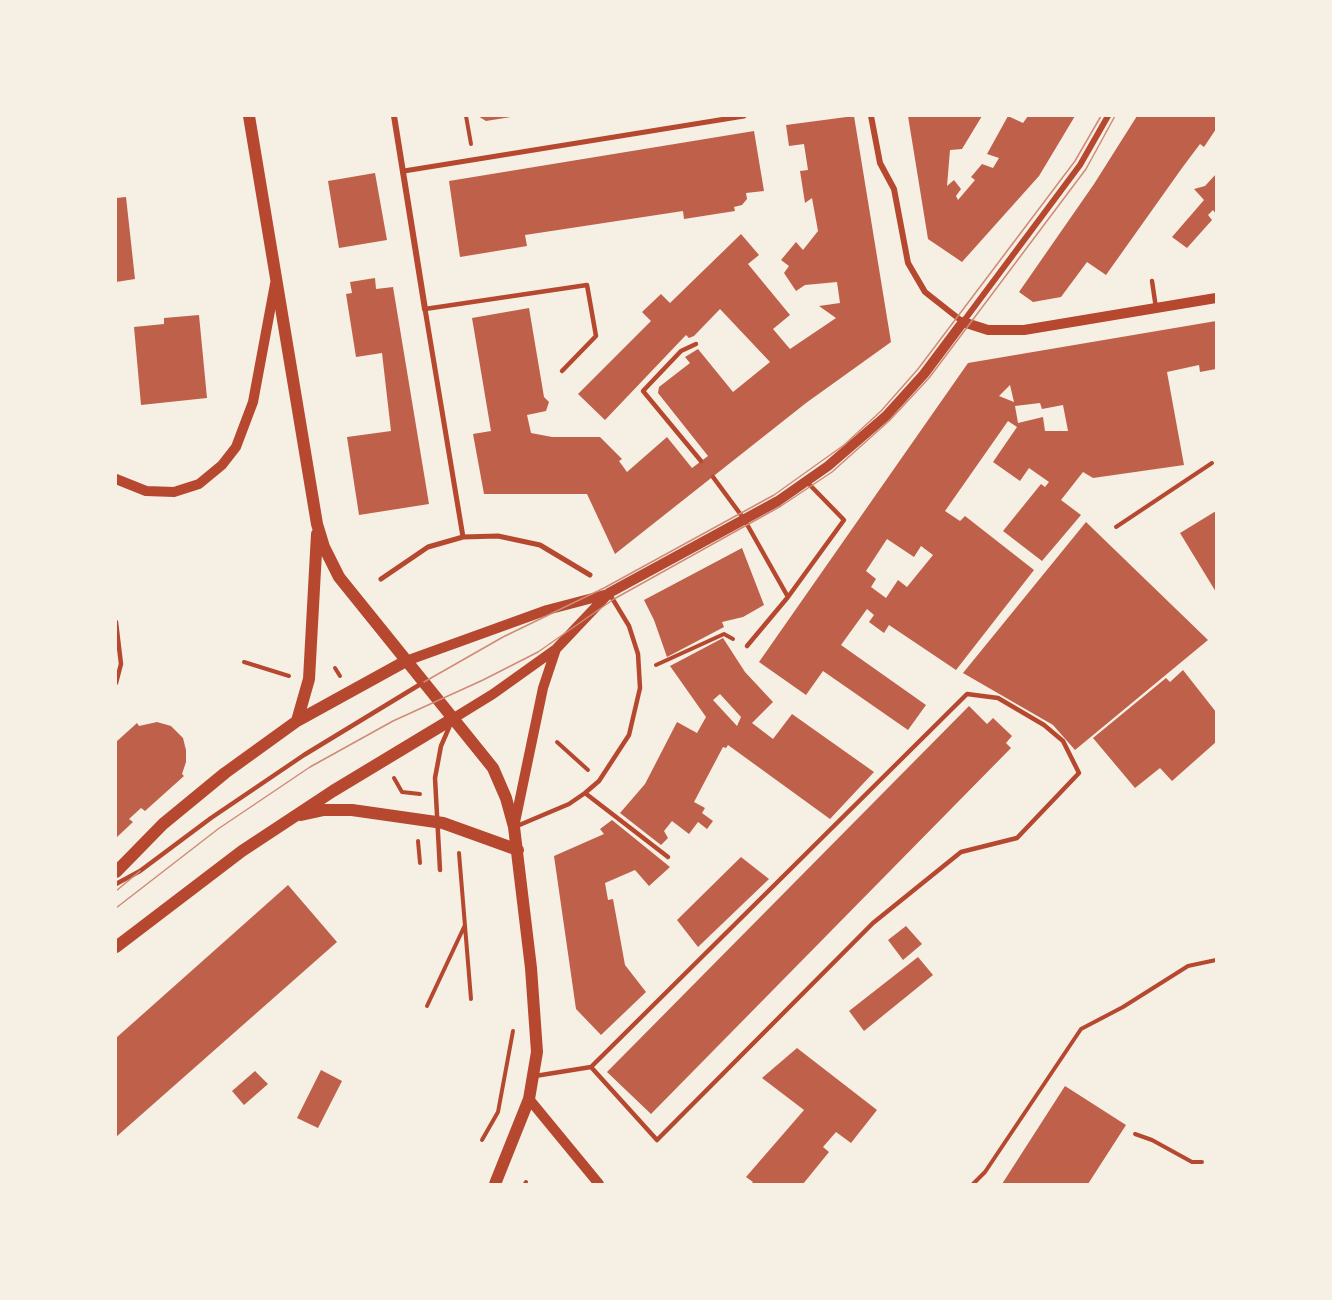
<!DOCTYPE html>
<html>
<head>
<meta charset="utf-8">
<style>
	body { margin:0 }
	#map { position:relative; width:1332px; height:1300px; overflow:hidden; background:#f6efe4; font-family:"IBM Plex Serif",serif }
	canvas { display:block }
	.frame { position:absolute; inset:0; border:117px solid #f6efe4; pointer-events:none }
</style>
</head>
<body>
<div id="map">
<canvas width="1332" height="1300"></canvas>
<div class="frame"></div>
</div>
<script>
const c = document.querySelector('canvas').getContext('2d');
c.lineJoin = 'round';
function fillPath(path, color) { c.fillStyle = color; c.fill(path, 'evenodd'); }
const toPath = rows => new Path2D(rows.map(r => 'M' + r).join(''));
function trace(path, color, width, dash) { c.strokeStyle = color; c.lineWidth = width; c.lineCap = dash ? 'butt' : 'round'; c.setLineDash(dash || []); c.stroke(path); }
fillPath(toPath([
	[478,116,511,116,511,117,486,121],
	[854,116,891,342,806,403,615,554,587,494,484,494,473,434,491,431,472,318,529,308,544,397,549,402,546,411,527,415,531,433,552,437,600,437,622,459,619,461,627,472,667,437,692,468,708,456,658,393,659,387,690,363,685,357,698,349,733,392,770,362,720,309,694,336,689,338,686,335,605,420,578,394,651,321,642,312,661,294,670,303,741,234,759,255,748,264,790,315,773,329,790,349,836,318,819,306,840,303,837,282,805,285,796,291,784,273,789,266,781,260,796,242,803,250,818,231,812,198,805,203,800,171,808,170,804,144,789,146,786,125],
	[908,116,982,116,962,149,950,150,947,186,954,180,961,189,956,196,958,200,975,180,971,177,982,164,993,168,999,158,987,154,1008,116,1023,123,1028,116,1075,116,1039,176,962,262,928,239],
	[1137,116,1216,116,1216,129,1204,147,1200,144,1182,168,1106,275,1087,262,1061,297,1033,302,1019,292,1094,184],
	[754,131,764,191,746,193,747,199,742,205,734,207,735,211,684,219,683,211,525,235,527,246,460,257,449,181],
	[375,173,387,240,339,248,328,181],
	[1216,174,1216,214,1213,210,1208,215,1212,220,1187,248,1172,237,1204,200,1194,189,1205,186],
	[126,197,135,279,116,282,116,198],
	[375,278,376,289,393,287,429,504,359,515,347,437,391,431,382,353,356,357,346,294,352,293,350,282],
	[199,315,207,398,141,405,134,327,164,324,164,318],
	[1216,321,1216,369,1200,372,1199,365,1167,372,1184,465,1093,478,1083,472,1061,500,1081,515,1042,561,1003,531,1041,484,1045,487,1049,482,1029,468,1020,481,993,462,1017,427,1008,421,945,511,960,521,965,516,1034,570,956,670,889,625,884,633,869,622,874,615,867,609,841,645,926,705,908,730,823,671,806,695,759,662,968,363],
	[1010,385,1014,402,999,396],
	[1040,403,1042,409,1063,405,1068,431,1045,431,1043,417,1018,423,1015,406],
	[887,539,914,557,921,546,933,555,907,587,898,580,886,598,871,587,876,579,866,571],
	[1216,511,1216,592,1180,533],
	[1086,522,1208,640,1075,750,1053,725,963,673],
	[742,548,764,605,743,617,722,622,724,627,667,657,654,620,644,600],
	[723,638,745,672,773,702,752,723,773,739,792,714,874,772,830,819,728,745,726,748,723,747,694,802,705,808,702,813,713,821,707,829,698,822,689,834,672,821,664,831,668,838,661,845,620,813,645,784,677,722,697,733,706,717,670,666],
	[720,694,741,717,737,726,713,700],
	[1183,670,1216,712,1216,742,1172,781,1160,768,1135,788,1093,738,1166,678,1170,682],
	[969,706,987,724,993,718,1012,736,1006,743,1011,748,651,1114,607,1072],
	[157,722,171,726,183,738,186,750,186,762,182,774,184,776,145,811,141,808,129,819,133,822,116,838,116,742,137,723,139,726],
	[612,820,670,867,649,886,635,870,605,883,608,900,613,899,625,965,646,992,601,1035,576,1009,554,856,604,834,600,829],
	[741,857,769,879,698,947,677,920],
	[288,885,337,942,116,1137,116,1038],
	[906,926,922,944,903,960,888,940],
	[918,957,933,975,864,1031,849,1011],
	[797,1048,877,1110,851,1143,836,1132,823,1147,829,1152,803,1184,751,1184,753,1182,746,1177,804,1110,762,1078],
	[321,1070,342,1081,318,1128,297,1118],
	[255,1071,268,1084,244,1105,232,1091],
	[1065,1086,1126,1125,1088,1184,1002,1184]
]), '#bf614a');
trace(toPath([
	[466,116,471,144],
	[1116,527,1212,463],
	[244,662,289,676],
	[656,665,724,634,733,639],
	[335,668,340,676],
	[557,742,588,770],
	[394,778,402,792,420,794],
	[418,841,420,863],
	[459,853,471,999],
	[427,1006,465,925],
	[1135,1134,1152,1140,1192,1162,1202,1162],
	[482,1140,498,1112,513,1031],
	[525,1184,526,1182],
	[973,1184,985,1172,1081,1029,1123,1007,1188,966,1216,960]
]), '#b5482f', 4);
trace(toPath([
	[1152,281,1156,308],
	[425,309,587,285,596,336,562,371],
	[696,344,681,351,643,391,701,461],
	[713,477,744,519,788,597,844,520,807,482],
	[116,622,121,664,116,683],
	[747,646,788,597],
	[585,793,668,857],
	[517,826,569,804,585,793,599,781,629,735,640,688,638,654,629,626,609,593],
	[440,870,435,778,441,746,451,723],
	[116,884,140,871,211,818,304,755,424,682],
	[535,1076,591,1067,657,1140,873,923,961,852,1017,838,1079,773,1063,741,1044,725,998,698,967,694,591,1067]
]), '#b5482f', 4.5);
trace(toPath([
	[404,171,744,116],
	[425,309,463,537],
	[381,579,428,547,463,537,498,536,540,545,590,575]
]), '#b5482f', 5);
trace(toPath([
	[394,116,425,309],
	[871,116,880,163,894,189,908,263,925,292,963,322,1080,165,1108,116]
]), '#b5482f', 6);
trace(toPath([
	[116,479,146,491,174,492,199,484,222,465,236,447,253,402,275,284],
	[406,661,547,610,608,594],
	[454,718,493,694,556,649,609,593,778,501,828,466,886,416,924,374,963,322,988,330,1024,330,1216,298],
	[514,827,543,688,556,649],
	[529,1099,599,1184]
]), '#b5482f', 10);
trace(toPath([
	[249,116,317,524,324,547,339,577,493,768,506,798,514,827,531,968,537,1052,529,1099,495,1184],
	[297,721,309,679,317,534],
	[301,815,324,810,352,810,443,823,518,850],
	[116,872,163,824,225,773,297,721,406,661],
	[116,947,242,851,333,791,454,718]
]), '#b5482f', 12);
trace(toPath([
	[424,682,503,637,604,588,774,495,844,445,881,411,918,369,1075,161,1101,116],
	[116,891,140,871],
	[116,908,218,829,310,767,393,721,483,680,538,652,614,599,781,506,832,472,890,420,929,378,1086,169,1115,116]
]), '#cf8b77', 1.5);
</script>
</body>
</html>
